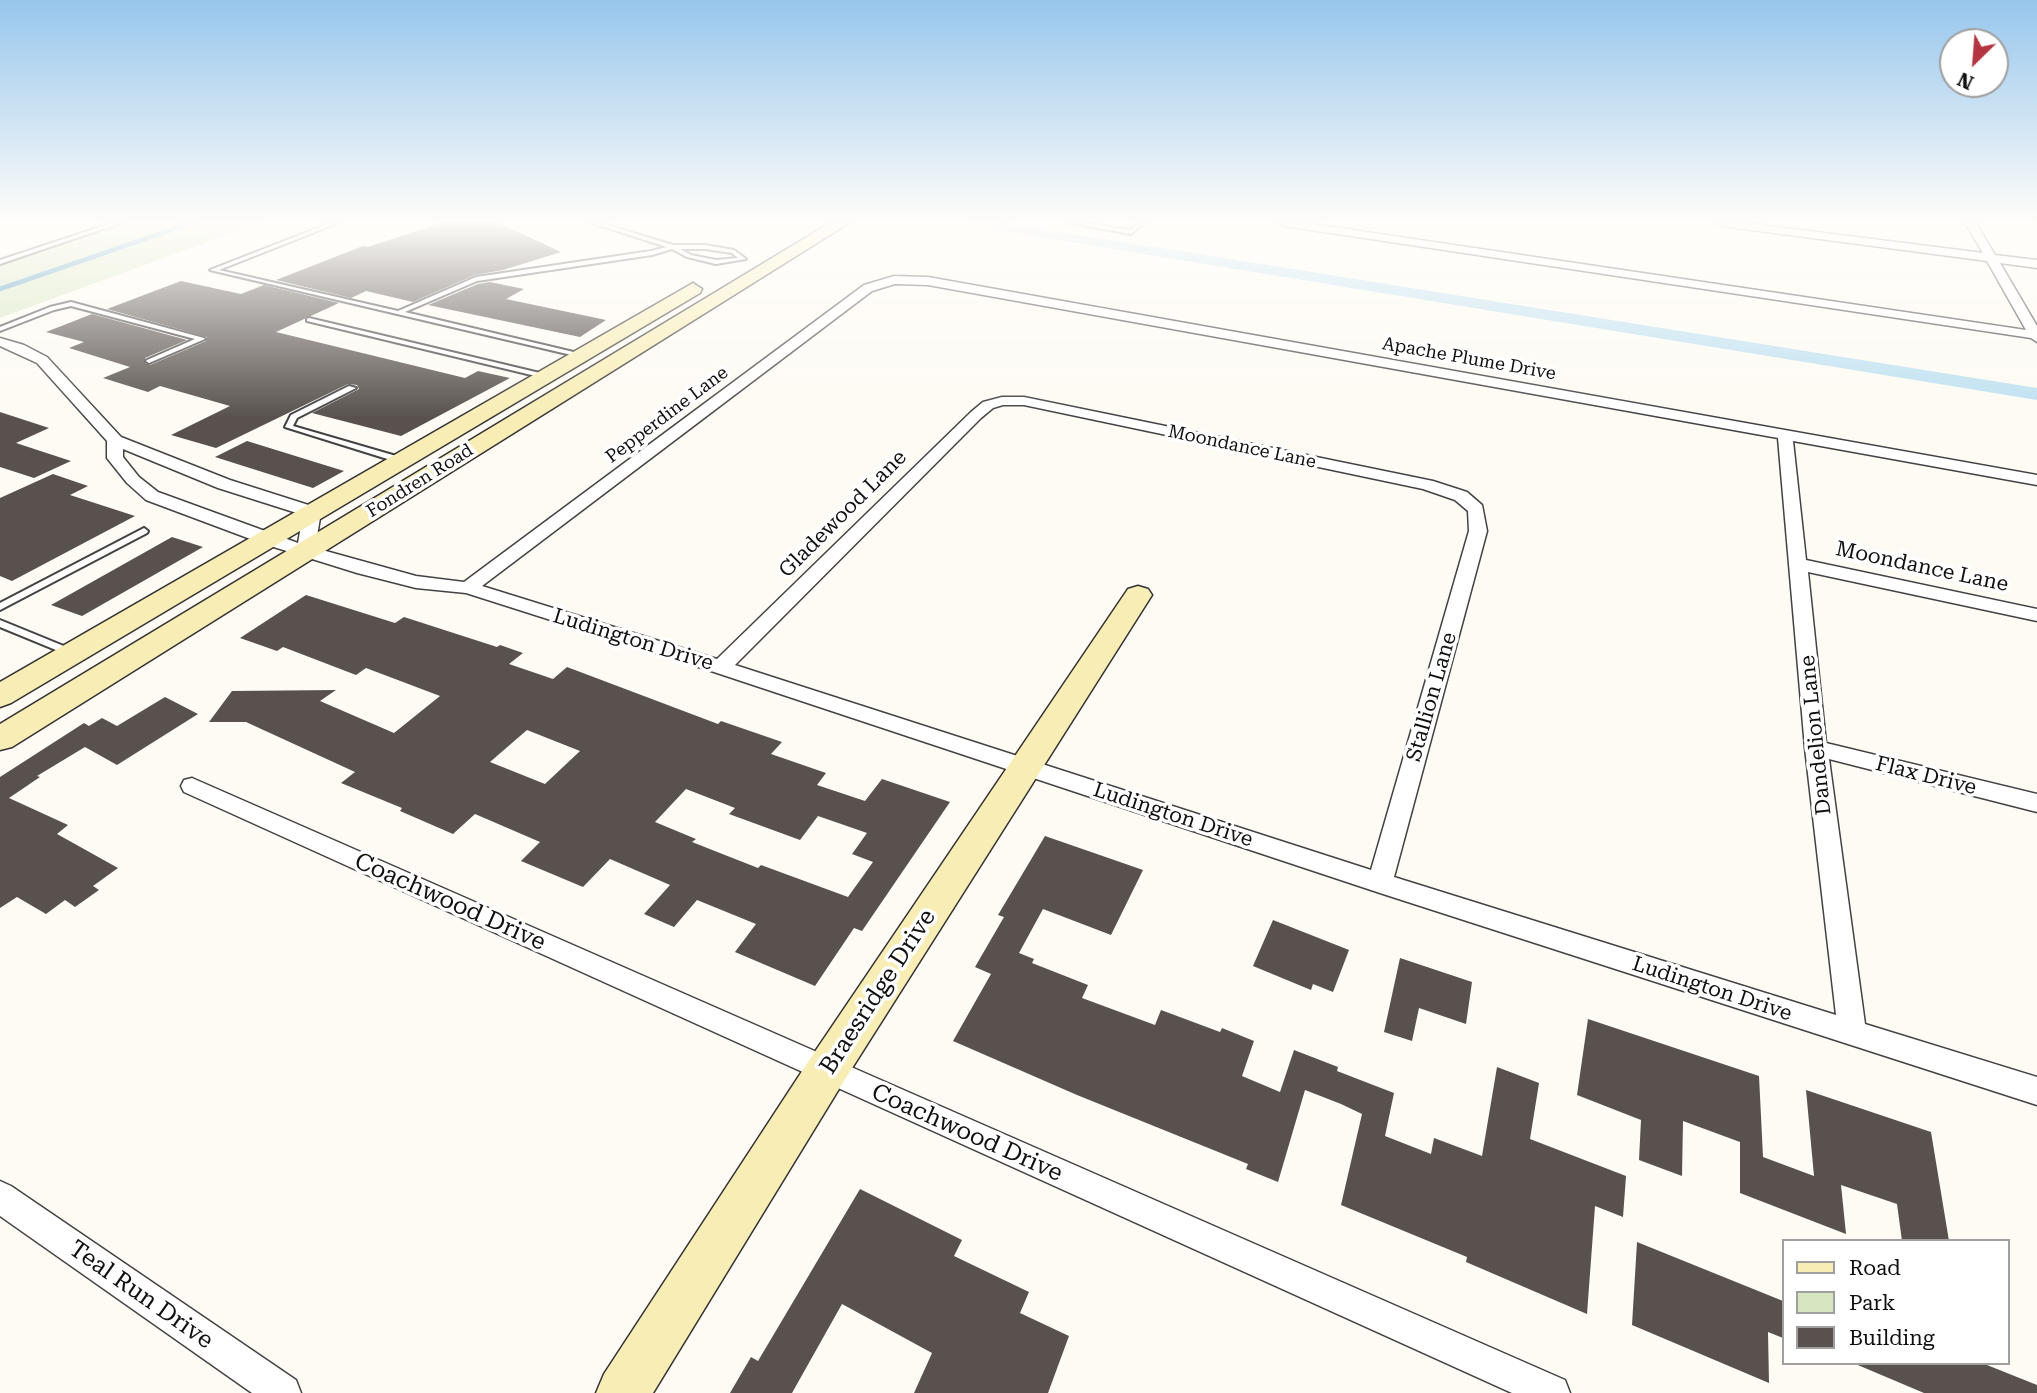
<!DOCTYPE html>
<html>
<head>
<meta charset="utf-8">
<style>
	body { margin:0 }
	#map { position:relative; width:2037px; height:1393px; overflow:hidden; background:#fefbf4; font-family:"Roboto Serif",serif }
	canvas { display:block }
	.legend { position:absolute; left:1782px; top:1239px; width:228px; height:126px; box-sizing:border-box; background:#fff; border:2px solid #9f9f9f; margin:0; padding:9px 12px; list-style:none; font-size:21px; color:#101010 }
	.legend li { display:flex; align-items:center; gap:14px; height:35px }
	.legend b { width:35px; border:2px solid #9f9f9f }
	.north { position:absolute; left:1939px; top:28px; width:70px; height:70px; box-sizing:border-box; background:#fff; border:2px solid #9f9f9f; border-radius:50%; rotate:205deg; font-size:19px; font-weight:700; line-height:28px; text-align:center; color:#101010 }
	.north::after { content:''; display:block; margin:auto; width:24px; height:32px; background:#b43441; clip-path:polygon(50% 0,100% 100%,50% 72%,0 100%) }
</style>
</head>
<body>
<div id="map">
<canvas width="2037" height="1393"></canvas>
<ul class="legend">
<li><b style="height:9px;background:#f8edb5"></b>Road</li>
<li><b style="height:19px;background:#d6e6c0"></b>Park</li>
<li><b style="height:19px;background:#58514d"></b>Building</li>
</ul>
<div class="north">N</div>
</div>
<script>
const c = document.querySelector('canvas').getContext('2d');
c.lineJoin = 'round';
function fillPath(path, color) { c.fillStyle = color; c.fill(path, 'evenodd'); }
const toPath = rows => new Path2D(rows.map(r => 'M' + r).join(''));
function trace(path, color, width, dash) { c.strokeStyle = color; c.lineWidth = width; c.lineCap = dash ? 'butt' : 'round'; c.setLineDash(dash || []); c.stroke(path); }
function write(font, color, halo, rows, align = 'center') {
  c.font = font + ' "Roboto Serif",serif'; c.lineWidth = 7; c.setLineDash([]); c.textBaseline = 'middle'; c.strokeStyle = halo; c.fillStyle = color; for (const [text, x, y, turn = 0] of rows) {
    c.save(); c.translate(x, y); c.rotate((+turn || 0) * Math.PI / 180); c.textAlign = isNaN(turn) ? turn : align; if (halo) c.strokeText(text, 0, 0); c.fillText(text, 0, 0); c.restore();
  }
}
fillPath(toPath([
	[125,223,259,223,0,318,0,265]
]), '#d6e6c0');
trace(toPath([
	[0,289,191,223]
]), '#4b98c1', 4.5);
fillPath(toPath([
	[971,223,1005,223,2037,388,2037,400,978,227,971,223]
]), '#bde0f1');
fillPath(toPath([
	[441,223,499,223,561,252,503,270,475,275,413,302,366,291,351,298,276,280,363,246,368,247],
	[181,281,241,294,264,285,339,303,276,332,465,378,478,371,510,378,401,436,312,413,359,389,357,385,348,384,216,448,171,435,230,406,160,386,148,392,103,378,130,367,69,348,84,342,46,332,92,314,187,340,145,358,145,363,150,365,206,341,207,337,107,309],
	[490,282,524,289,506,299,606,320,580,337,428,305,478,284],
	[0,412,49,428,16,443,71,461,34,478,0,467],
	[247,441,344,471,313,488,215,457],
	[53,474,88,486,70,495,135,516,12,581,0,576,0,498],
	[172,537,203,547,82,616,51,605],
	[306,595,395,623,404,617,497,647,500,645,523,653,509,664,553,679,567,667,718,724,721,721,782,742,771,754,826,773,817,785,865,801,882,779,950,802,862,931,854,928,815,986,735,952,756,924,697,900,674,927,644,914,670,885,610,859,583,887,521,861,540,842,475,814,453,834,400,811,402,808,341,783,355,772,246,722,209,722,232,691,336,690,320,701,394,733,440,696,366,668,356,675,283,647,277,651,240,638],
	[527,730,580,751,545,784,490,762],
	[686,789,735,808,729,814,800,840,818,816,867,833,852,854,873,862,848,897,761,865,758,868,692,842,696,839,655,822],
	[165,697,198,714,117,765,85,747,37,776,40,777,9,798,68,825,57,834,118,868,93,886,99,890,75,907,65,900,46,914,17,897,0,908,0,777,84,723,89,726,102,718,117,726],
	[1045,836,1143,870,1111,935,1043,909,1019,953,1034,959,1032,963,1088,985,1082,998,1155,1025,1161,1010,1220,1032,1222,1028,1254,1041,1242,1076,1280,1092,1294,1050,1338,1067,1337,1071,1394,1093,1385,1136,1431,1154,1434,1138,1482,1156,1497,1067,1539,1083,1530,1139,1626,1176,1623,1217,1595,1206,1587,1314,1466,1262,1467,1257,1341,1205,1362,1114,1341,1104,1305,1090,1278,1182,1246,1169,1248,1164,1077,1095,953,1041,991,974,975,967,1004,917,998,915],
	[1273,920,1349,950,1333,992,1313,984,1311,990,1253,966],
	[1400,958,1472,982,1466,1024,1419,1008,1412,1041,1384,1032],
	[1588,1019,1759,1076,1763,1157,1814,1176,1806,1090,1931,1132,1949,1241,1902,1241,1897,1204,1841,1185,1846,1234,1740,1193,1740,1142,1683,1121,1682,1176,1639,1160,1641,1120,1577,1095],
	[860,1189,962,1240,954,1256,1029,1292,1020,1313,1069,1336,1048,1393,914,1393,932,1353,842,1304,792,1393,730,1393,751,1357,758,1361],
	[1637,1242,1783,1301,1783,1338,1768,1332,1769,1383,1632,1325],
	[1853,1363,1982,1363,2037,1385,2037,1393,1924,1393]
]), '#58514d');
const lane = toPath([
	[112,223,120,223,0,264,0,260,112,223],
	[330,223,338,223,219,270,398,311,476,277,651,251,667,247,592,223,600,223,673,245,705,245,734,250,746,259,716,264,687,257,672,249,652,255,477,281,405,312,582,354,583,355,580,357,210,270,330,223],
	[680,249,705,249,732,253,738,258,716,260,691,255,680,249],
	[1070,223,1083,223,1130,230,1138,223,1144,223,1131,234,1070,223],
	[71,302,204,338,205,339,149,363,146,361,147,360,195,339,71,306,54,310,0,331,0,327,50,307,71,302],
	[309,318,544,374,548,376,544,378,307,321,307,319,309,318],
	[349,386,356,388,297,418,293,426,403,458,403,462,397,462,285,427,291,415,349,386],
	[144,528,148,531,147,533,0,610,0,603,144,528],
	[0,620,76,651,77,653,72,656,68,655,0,627,0,620]
]);
const street = toPath([
	[1278,223,1306,223,2026,330,1987,261,1721,226,1715,223,1746,223,1983,253,1965,223,1976,223,1995,255,2037,260,2037,268,2000,263,2037,326,2037,342,2031,338,1284,226,1278,223],
	[894,276,928,277,2037,475,2037,485,1793,441,1806,560,2037,609,2037,621,1808,572,1826,743,2037,794,2037,812,1829,759,1865,1024,2037,1077,2037,1105,1380,893,714,672,466,593,416,588,357,573,261,543,146,500,127,483,107,458,107,441,37,363,0,346,0,338,24,345,47,357,121,437,230,480,318,508,321,512,315,548,416,576,464,582,864,285,894,276],
	[895,284,928,285,1778,438,1805,748,1836,1015,1394,877,1487,531,1482,505,1467,492,1433,481,1024,397,1002,397,983,402,971,412,717,659,482,586,872,291,895,284],
	[1003,405,1024,405,1423,489,1455,500,1468,511,1469,531,1371,870,735,665,981,418,993,408,1003,405],
	[123,449,218,488,303,515,298,543,158,492,139,477,123,457,123,449],
	[192,778,1565,1380,1570,1393,1512,1393,184,792,181,786,184,780,192,778],
	[0,1181,11,1186,296,1380,301,1393,252,1393,0,1216,0,1181]
]);
const secondary = toPath([
	[830,223,849,223,12,747,0,750,0,724,830,223],
	[693,283,702,289,700,293,11,703,0,707,0,682,693,283],
	[1138,586,1148,589,1152,595,842,1084,653,1393,596,1393,604,1374,812,1056,1128,589,1138,586]
]);
trace(lane, '#434343', 4);
trace(street, '#434343', 3);
trace(secondary, '#323232', 3);
fillPath(lane, '#fff');
fillPath(street, '#fff');
fillPath(secondary, '#f8edb5');
const sky = c.createLinearGradient(0, 0, 0, 418);
sky.addColorStop(0, '#97c6ec');
sky.addColorStop(0.53, '#fffdfa');
sky.addColorStop(1, '#fffdfa00');
c.fillStyle = sky;
c.fillRect(0, 0, 2037, 418);
write('18px', '#101010', '#fff', [
	["Apache Plume Drive",1469,359,10],
	["Pepperdine Lane",667,415,-37],
	["Moondance Lane",1242,447,12],
	["Fondren Road",420,481,-32]
]);
write('21px', '#101010', '#fff', [
	["Gladewood Lane",843,514,-45],
	["Moondance Lane",1922,567,12],
	["Ludington Drive",633,640,17],
	["Stallion Lane",1432,697,-74],
	["Dandelion Lane",1816,735,-96],
	["Flax Drive",1926,776,14],
	["Ludington Drive",1173,815,18],
	["Ludington Drive",1712,989,18]
]);
write('24px', '#101010', '#fff', [
	["Coachwood Drive",450,902,24],
	["Braesridge Drive",878,992,-57],
	["Coachwood Drive",967,1133,24],
	["Teal Run Drive",141,1295,35]
]);
</script>
</body>
</html>
